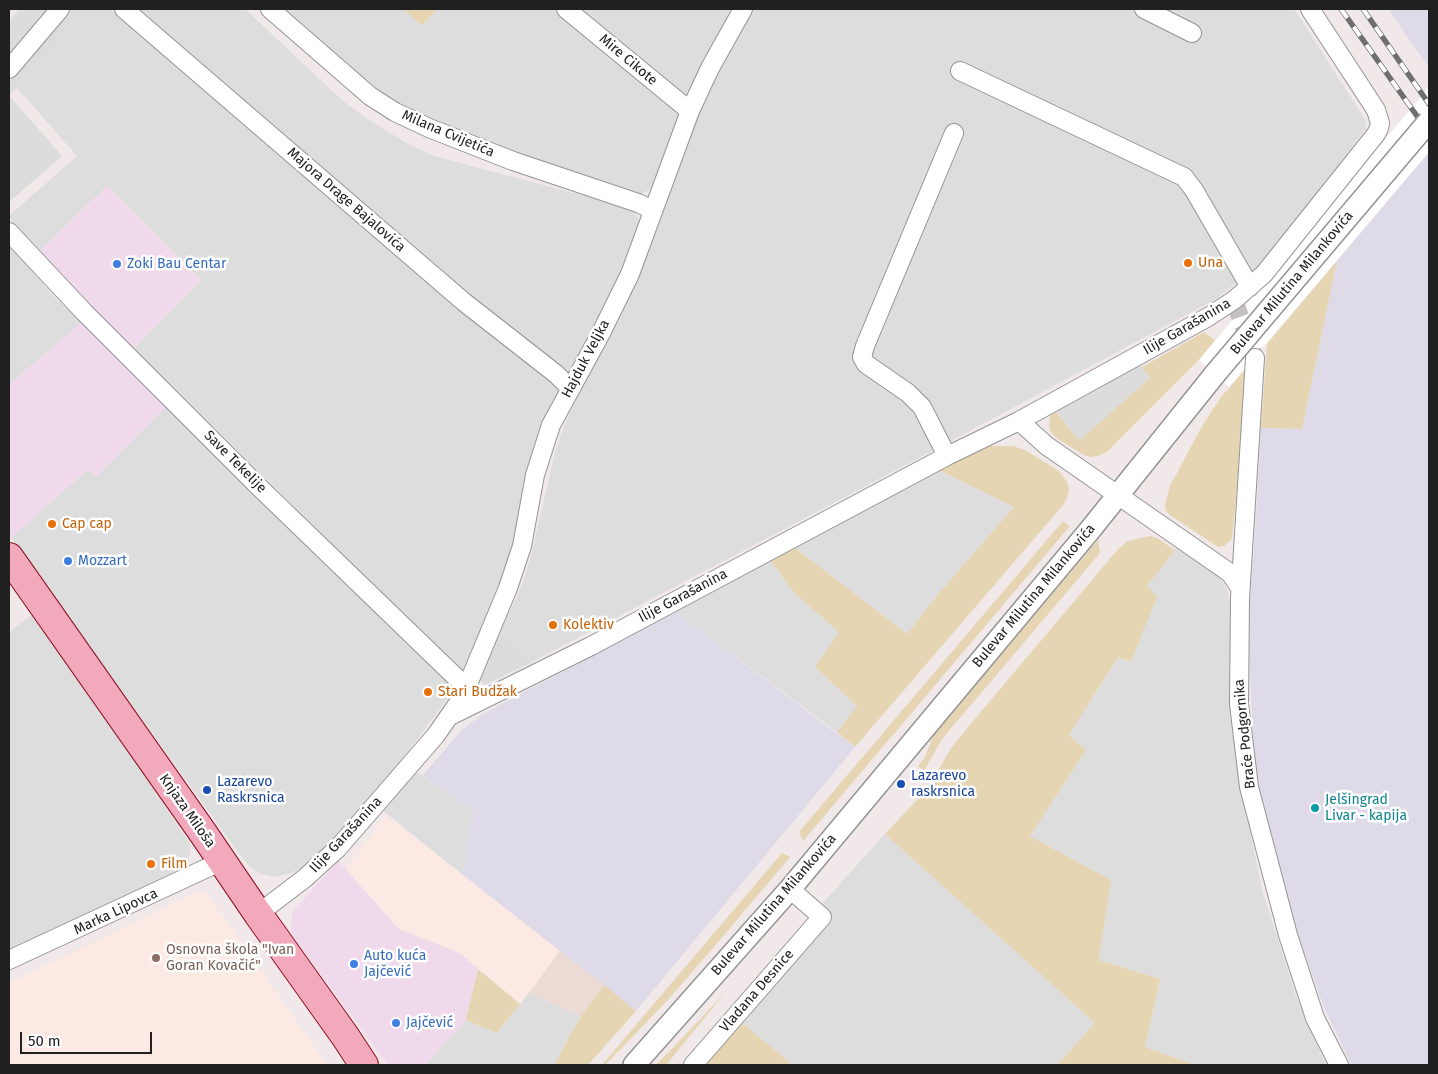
<!DOCTYPE html>
<html>
<head>
<meta charset="utf-8">
<style>
	body { margin:0 }
	#map { position:relative; width:1438px; height:1074px; overflow:hidden; background:#f0e8e9; font-family:"Fira Sans",sans-serif }
	canvas { display:block }
	.frame { position:absolute; inset:0; border:10px solid #202020; pointer-events:none }
	.scale { position:absolute; left:20px; top:1032px; width:132px; height:22px; box-sizing:border-box; border:2px solid #202020; border-top:0; padding-left:6px; font-size:15px; line-height:18px; white-space:nowrap; color:#202020; -webkit-text-stroke:4px #fff; paint-order:stroke }
</style>
</head>
<body>
<div id="map">
<canvas width="1438" height="1074"></canvas>
<div class="frame"></div>
<div class="scale">50 m</div>
</div>
<script>
const c = document.querySelector('canvas').getContext('2d');
c.lineJoin = 'round';
function fillPath(path, color) { c.fillStyle = color; c.fill(path, 'evenodd'); }
const toPath = rows => new Path2D(rows.map(r => 'M' + r).join(''));
function trace(path, color, width, dash) { c.strokeStyle = color; c.lineWidth = width; c.lineCap = dash ? 'butt' : 'round'; c.setLineDash(dash || []); c.stroke(path); }
function write(font, color, halo, rows, align = 'center') {
  c.font = font + ' "Fira Sans",sans-serif'; c.lineWidth = 5; c.setLineDash([]); c.textBaseline = 'middle'; c.strokeStyle = halo; c.fillStyle = color; for (const [text, x, y, turn = 0] of rows) {
    c.save(); c.translate(x, y); c.rotate((+turn || 0) * Math.PI / 180); c.textAlign = isNaN(turn) ? turn : align; if (halo) c.strokeText(text, 0, 0); c.fillText(text, 0, 0); c.restore();
  }
}
fillPath(toPath([
	[84,9,120,9,564,389,516,550,463,673,134,348,201,280,107,186,39,252,16,227,9,216,77,156,17,88],
	[133,9,245,9,343,101,366,118,408,144,434,156,626,207,635,213,641,222,614,292,566,381],
	[282,9,403,9,422,26,436,10,435,9,554,9,671,100,678,109,680,118,652,189,638,195,448,131,405,110,332,53],
	[575,9,737,9,689,96,685,98],
	[752,9,1135,9,1196,39,1156,9,1294,9,1365,119,1366,128,1279,244,1253,271,1248,274,1177,177,1238,275,1237,282,1216,299,949,442,877,364,871,351,872,344,963,130,949,125,855,354,916,409,936,449,532,662,500,632,521,588,531,556,555,452,566,421,577,397,621,315,634,285,691,134,705,100,729,48],
	[9,243,55,298,82,322,9,385],
	[167,406,455,689,372,799,339,835,305,866,291,873,276,877,262,874,251,868,243,859,11,538,88,469,96,476],
	[935,468,1014,507,939,593,907,634,790,544],
	[1177,546,1220,578,1227,590,1231,606,1240,782,1262,890,1296,996,1326,1065,1195,1065,1145,1047,1160,979,1099,960,1111,880,1030,836,1085,750,1069,735,1118,657,1131,662,1147,586],
	[767,555,793,592,839,632,815,667,857,706,837,732,675,612,670,607],
	[35,612,191,845,189,860,183,869,9,949,9,632],
	[415,770,473,811,463,875,381,809],
	[885,834,1095,1023,1057,1065,793,1065,741,1022,833,916,822,904],
	[529,993,581,1016,554,1065,425,1065,466,1020,497,1033]
]), '#deddde');
fillPath(toPath([
	[107,186,201,280,134,348,87,304,39,252],
	[82,322,167,406,96,477,88,469,11,538,9,535,9,385],
	[338,861,399,929,460,953,478,969,466,1020,425,1065,388,1065,292,935,291,923,293,911]
]), '#efd9ea');
fillPath(toPath([
	[1388,9,1429,9,1429,68],
	[1429,152,1429,1065,1351,1065,1323,1005,1298,934,1262,811,1254,747,1247,630,1254,549,1261,428,1302,429,1337,261],
	[675,612,855,747,636,1011,463,875,473,811,423,775,460,732,481,715]
]), '#dfdae8');
fillPath(toPath([
	[386,815,560,951,520,1004,460,953,399,929,346,869],
	[199,891,208,895,327,1065,9,1065,9,983]
]), '#fce9e4');
fillPath(toPath([
	[560,951,604,985,581,1016,529,993]
]), '#ecdbd5');
fillPath(toPath([
	[403,9,435,9,436,10,422,26],
	[1337,261,1302,429,1261,428,1267,344],
	[1204,332,1215,340,1199,360,1108,451,1099,456,1090,457,1084,455,1056,438,1051,432,1049,427,1050,417,1055,411,1077,438,1150,378,1142,367],
	[1249,365,1232,539,1224,546,1218,547,1170,515,1166,511,1165,504,1170,486,1201,428,1221,397],
	[987,446,1013,446,1025,450,1059,471,1067,482,1069,488,1068,495,1064,504,855,747,837,732,857,706,815,667,839,632,793,592,767,555,790,544,907,634,939,593,1014,507,935,468],
	[1063,521,1070,526,803,841,799,832],
	[1150,536,1157,538,1175,550,1147,586,1157,597,1131,662,1118,657,1069,735,1086,750,1030,836,1111,880,1099,960,1160,979,1145,1047,1195,1065,1057,1065,1095,1023,885,834,928,788,951,748,969,726,1119,548,1128,541],
	[1098,540,1100,553,942,739,924,771,918,766,924,759,934,734],
	[782,853,790,857,714,947,665,1003,617,1053,616,1052,615,1055,605,1065,602,1065],
	[478,969,520,1004,497,1033,466,1020],
	[604,985,636,1011,588,1065,554,1065,581,1016],
	[725,993,666,1065,656,1065,685,1035],
	[741,1022,793,1065,705,1065]
]), '#e5d5b3');
fillPath(toPath([
	[19,9,84,9,17,88,9,95,62,156,9,202,9,22],
	[1140,364,1150,378,1079,441,1054,409],
	[500,632,532,662,485,685,481,682,479,676]
]), '#dcdcdc');
fillPath(toPath([
	[1429,87,1429,152,1229,387,1199,360]
]), '#fff');
trace(toPath([
	[1234,300,1255,358]
]), '#c6c0c1', 18, [18, 9]);
const minor = toPath([
	[124,9,464,302,556,374,570,388],
	[270,9,370,96,395,112,429,128,513,161,638,203,653,210],
	[566,9,690,111],
	[1144,9,1192,33],
	[9,69,60,9],
	[960,71,1184,177,1194,190,1250,287],
	[9,232,84,312,258,486,467,688],
	[1255,358,1240,598,1239,704,1249,787,1288,935,1315,1018,1339,1065],
	[1019,421,1047,446,1230,573,1240,588],
	[947,456,922,407,908,393,866,364,862,357,865,346,954,133],
	[450,716,591,646,947,456,1019,421,1208,317,1234,300,1264,274,1376,134,1379,128,1380,123,1376,110,1310,9],
	[258,914,305,878,338,848,436,735,463,696,508,588,522,546,535,475,551,425,600,335,630,274,690,111,710,68,743,9],
	[9,960,222,861],
	[693,1065,822,917,790,889]
]);
const tertiary = toPath([
	[634,1065,790,889,1090,530,1215,374]
]);
const primary = toPath([
	[9,557,203,833,258,914,345,1036,364,1065]
]);
trace(minor, '#949494', 20);
trace(tertiary, '#949494', 24);
trace(primary, '#8e0f21', 30);
trace(minor, '#fff', 18);
trace(tertiary, '#fff', 21);
trace(primary, '#f3a9bc', 28);
const rail = toPath([
	[1341,9,1429,133],
	[1363,9,1429,104]
]);
trace(rail, '#6e6e6e', 5.5);
trace(rail, '#fff', 4, [11]);
const tertiaryBridge = toPath([
	[1215,374,1429,121]
]);
trace(tertiaryBridge, '#949494', 24, []);
trace(tertiaryBridge, '#fff', 21);
for (const [x, y, r, color] of [
	[1188,263,5,"#e8710a"],
	[117,264,5,"#3f7fe0"],
	[52,524,5,"#e8710a"],
	[68,561,5,"#3f7fe0"],
	[553,625,5,"#e8710a"],
	[428,692,5,"#e8710a"],
	[901,784,5,"#1a4fb4"],
	[207,790,5,"#1a4fb4"],
	[1315,808,5,"#0f9aa8"],
	[151,864,5,"#e8710a"],
	[156,958,5,"#8d6e63"],
	[354,964,5,"#3f7fe0"],
	[396,1023,5,"#3f7fe0"]
]) { const dot = new Path2D(); dot.arc(x, y, r, 0, 2 * Math.PI); c.fillStyle = color; c.fill(dot); trace(dot, '#fff', 2); }
write('14px', '#202020', '#fff', [
	["Mire Cikote",628,60,40],
	["Milana Cvijetića",448,134,23],
	["Majora Drage Bajalovića",346,200,41],
	["Bulevar Milutina Milankovića",1292,283,-50],
	["Ilije Garašanina",1187,327,-30],
	["Hajduk Veljka",586,359,-62],
	["Save Tekelije",235,462,45],
	["Ilije Garašanina",683,596,-28],
	["Bulevar Milutina Milankovića",1034,596,-50],
	["Braće Podgornika",1245,734,-96],
	["Knjaza Miloša",187,811,55],
	["Ilije Garašanina",346,835,-47],
	["Bulevar Milutina Milankovića",774,905,-49],
	["Marka Lipovca",116,912,-25],
	["Vladana Desnice",757,991,-49]
]);
write('14px', '#c56008', '#fff', [
	["Una",1198,263],
	["Cap cap",62,524],
	["Kolektiv",563,625],
	["Stari Budžak",438,692],
	["Film",161,864]
], 'left');
write('14px', '#366cbe', '#fff', [
	["Zoki Bau Centar",127,264],
	["Mozzart",78,561],
	["Auto kuća",364,956],
	["Jajčević",364,972],
	["Jajčević",406,1023]
], 'left');
write('14px', '#164399', '#fff', [
	["Lazarevo",911,776],
	["raskrsnica",911,792],
	["Lazarevo",217,782],
	["Raskrsnica",217,798]
], 'left');
write('14px', '#0d838f', '#fff', [
	["Jelšingrad",1325,800],
	["Livar - kapija",1325,816]
], 'left');
write('14px', '#785e54', '#fff', [
	["Osnovna škola \"Ivan",166,950],
	["Goran Kovačić\"",166,966]
], 'left');
</script>
</body>
</html>
